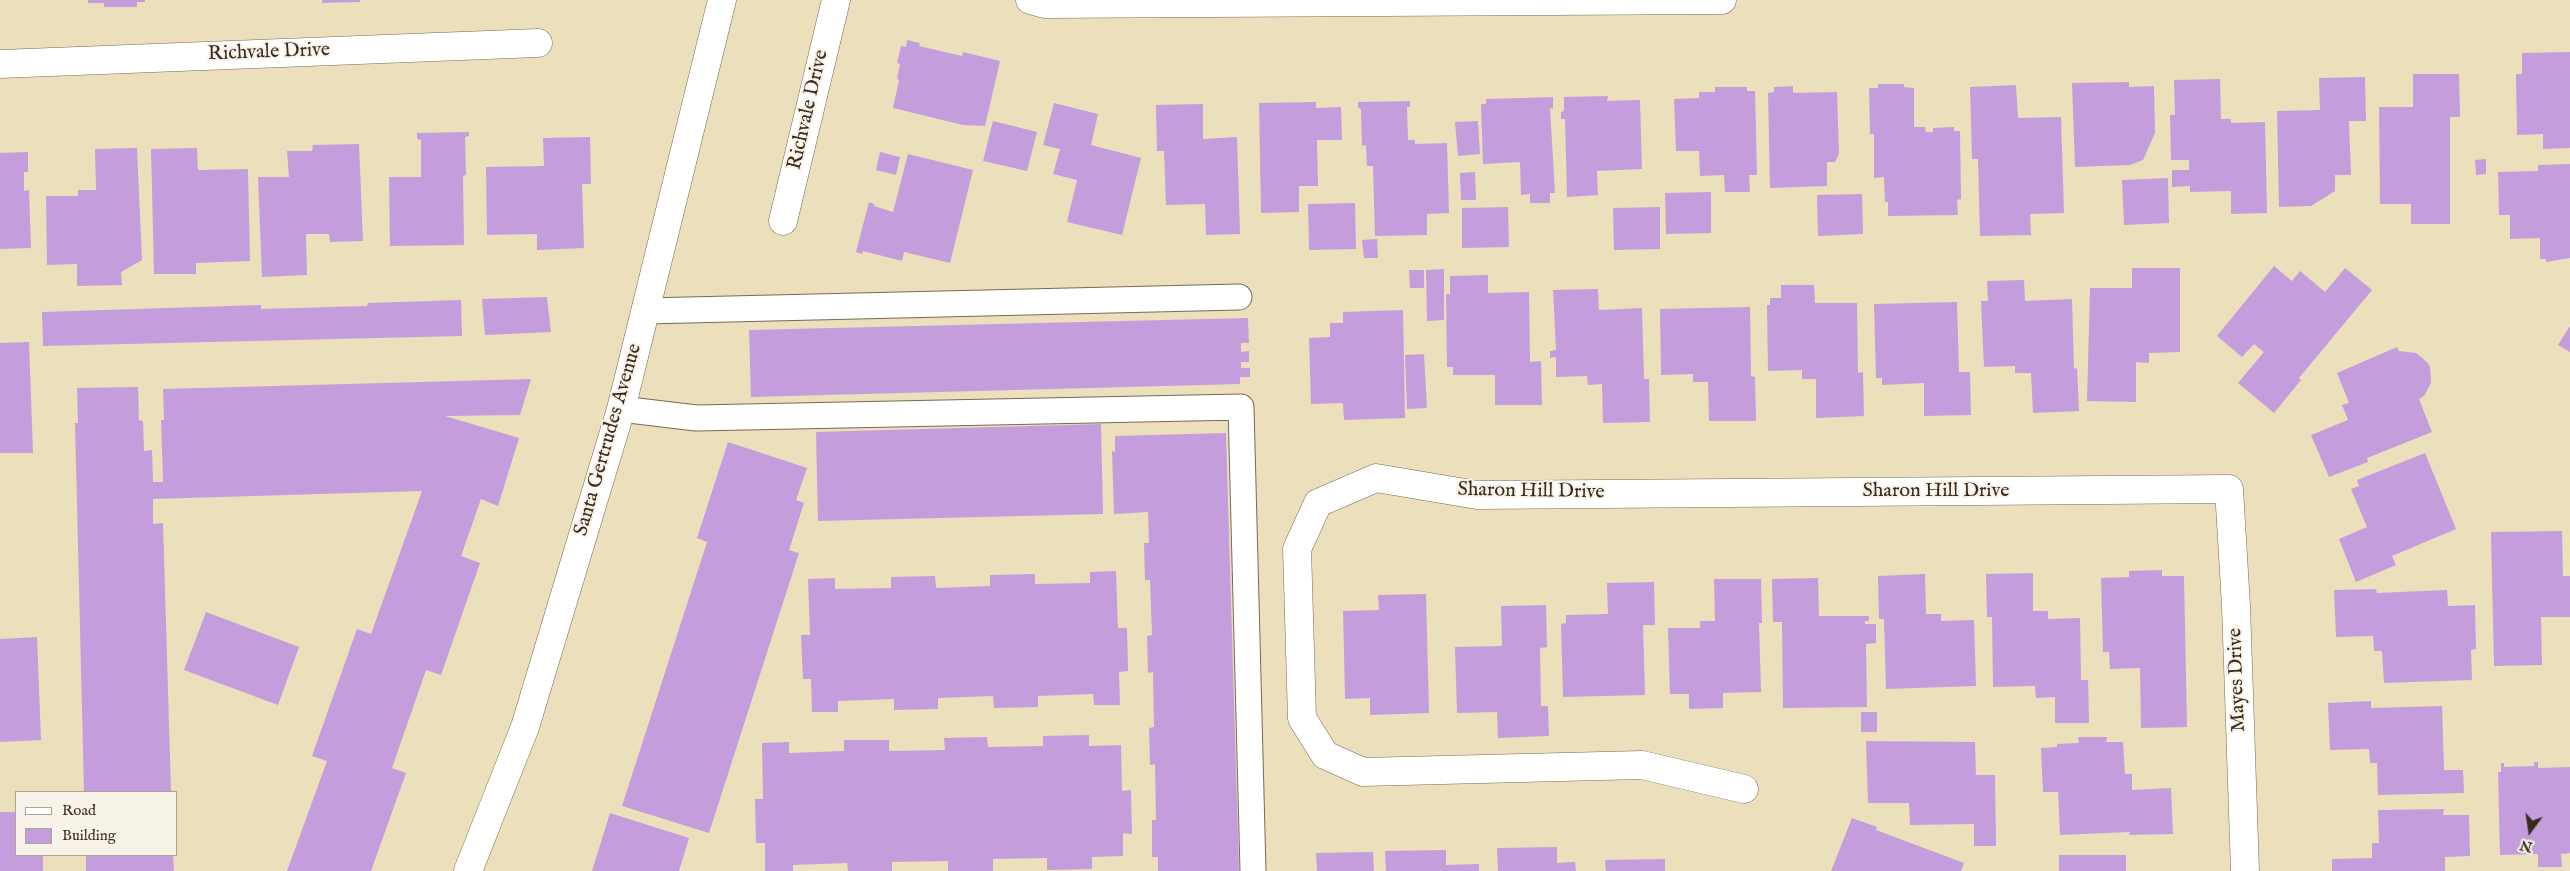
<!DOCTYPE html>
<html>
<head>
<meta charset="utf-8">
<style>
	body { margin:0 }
	#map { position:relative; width:2570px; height:871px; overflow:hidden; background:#ebdfbc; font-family:"IM FELL English",serif }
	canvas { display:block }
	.legend { position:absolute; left:15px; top:791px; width:162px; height:65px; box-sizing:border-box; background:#f7f3e8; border:1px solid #aca397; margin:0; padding:6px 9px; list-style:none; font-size:15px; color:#3b2a1e }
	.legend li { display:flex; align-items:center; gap:10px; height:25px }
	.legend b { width:25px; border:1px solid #aca397 }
	.north { position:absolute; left:2505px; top:806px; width:50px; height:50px; -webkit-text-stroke:4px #f7f3e8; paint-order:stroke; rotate:194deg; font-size:14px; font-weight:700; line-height:20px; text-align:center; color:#3b2a1e }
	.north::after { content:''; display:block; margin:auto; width:18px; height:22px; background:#3b2a1e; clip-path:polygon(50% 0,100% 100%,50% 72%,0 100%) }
</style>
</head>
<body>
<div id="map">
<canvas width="2570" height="871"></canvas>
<ul class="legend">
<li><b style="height:6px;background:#fff"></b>Road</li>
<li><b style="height:14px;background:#c49edc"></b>Building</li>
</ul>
<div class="north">N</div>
</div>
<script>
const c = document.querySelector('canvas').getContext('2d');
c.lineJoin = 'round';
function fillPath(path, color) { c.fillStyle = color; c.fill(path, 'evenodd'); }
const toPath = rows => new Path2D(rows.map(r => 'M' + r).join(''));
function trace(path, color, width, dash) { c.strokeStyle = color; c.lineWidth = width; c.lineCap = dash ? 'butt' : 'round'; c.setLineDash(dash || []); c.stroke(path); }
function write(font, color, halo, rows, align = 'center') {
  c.font = font + ' "IM FELL English",serif'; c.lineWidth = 4; c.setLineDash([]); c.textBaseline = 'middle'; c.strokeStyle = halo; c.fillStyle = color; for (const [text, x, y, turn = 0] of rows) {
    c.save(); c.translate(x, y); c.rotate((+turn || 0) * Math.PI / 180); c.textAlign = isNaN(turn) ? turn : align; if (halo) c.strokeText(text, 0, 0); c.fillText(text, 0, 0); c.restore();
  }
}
fillPath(toPath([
	[88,0,145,0,145,2,137,2,137,7,104,7,104,3,88,3],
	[322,0,360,0,360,2,322,3],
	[907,40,920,43,919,46,962,56,963,52,1000,61,985,126,963,125,893,108,899,80,897,79,900,64,897,63,901,46,906,47],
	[2570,52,2570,148,2543,149,2543,134,2517,135,2516,74,2522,74,2522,53],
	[2413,74,2459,74,2460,117,2450,117,2450,224,2411,224,2411,204,2380,204,2379,107,2413,107],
	[2365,77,2366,121,2349,121,2351,175,2335,175,2335,191,2311,206,2279,207,2277,111,2320,110,2319,78],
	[2220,79,2221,119,2231,119,2231,123,2265,122,2267,213,2231,214,2231,191,2190,192,2190,186,2172,187,2172,170,2189,170,2189,160,2171,160,2170,115,2175,115,2174,80],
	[2129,82,2129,87,2154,86,2155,133,2143,160,2130,165,2075,167,2072,83],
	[1878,84,1904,84,1904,87,1914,88,1914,127,1925,127,1926,132,1933,132,1933,128,1954,127,1954,131,1960,131,1961,199,1957,200,1958,215,1888,216,1888,202,1885,202,1884,177,1874,178,1874,134,1870,134,1869,88,1878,88],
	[2016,85,2018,118,2061,117,2064,213,2030,214,2031,235,1980,236,1978,159,1972,159,1970,87],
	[1793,86,1793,93,1837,92,1839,154,1835,162,1827,162,1827,186,1770,188,1768,93,1774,92,1774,87],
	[1715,87,1747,87,1747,91,1755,91,1757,175,1749,175,1750,192,1725,192,1724,175,1700,176,1699,151,1676,151,1674,99,1699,98,1699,92,1715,92],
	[1608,96,1607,101,1640,100,1642,169,1597,171,1598,195,1567,197,1565,119,1561,119,1561,112,1564,111,1564,97],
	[1553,97,1553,109,1550,108,1555,193,1550,193,1550,203,1530,203,1530,194,1521,195,1520,162,1483,164,1481,104,1486,104,1486,99],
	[1410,101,1410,107,1407,107,1408,140,1415,140,1415,144,1447,143,1449,213,1427,214,1427,235,1375,236,1373,166,1367,166,1366,145,1362,146,1361,109,1358,108,1358,102],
	[1316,102,1316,108,1341,107,1342,140,1317,140,1318,186,1299,186,1299,212,1261,213,1259,103],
	[1054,103,1098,114,1091,145,1141,158,1122,235,1067,222,1077,180,1053,174,1060,149,1043,145],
	[1203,104,1203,139,1237,137,1240,234,1206,235,1205,204,1166,205,1164,151,1157,151,1156,105],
	[993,121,1037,132,1027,171,983,161],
	[1478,121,1480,154,1458,156,1455,122],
	[469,132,469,136,465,137,466,175,463,176,464,245,390,246,389,177,421,177,421,140,417,139,417,133],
	[590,137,591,184,582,184,584,248,537,250,537,234,487,235,486,167,544,166,543,138],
	[359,144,363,241,330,242,329,234,306,234,307,275,262,277,258,177,289,177,287,151,312,151,313,145],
	[137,148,142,260,121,272,122,285,77,286,77,264,47,265,46,196,78,196,78,190,96,190,95,149],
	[197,148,198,170,248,169,250,261,196,263,196,274,154,274,151,149],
	[28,152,28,172,24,172,24,191,29,190,31,248,0,249,0,153],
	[880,152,900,157,896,175,876,170],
	[908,154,973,170,950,263,904,252,902,261,863,251,862,254,856,252,869,202,874,204,874,206,893,212],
	[2486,159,2486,174,2476,175,2475,160],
	[2570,164,2570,258,2546,262,2546,259,2540,259,2540,238,2510,239,2510,215,2499,215,2498,172,2538,171,2538,165],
	[1475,172,1476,200,1461,200,1460,173],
	[2168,178,2169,223,2124,225,2122,180],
	[1711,192,1711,233,1666,234,1665,193],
	[1862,194,1863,234,1818,236,1817,195],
	[1355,203,1356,249,1309,250,1308,204],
	[1508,207,1509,247,1462,248,1462,208],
	[1660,207,1660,249,1614,250,1613,208],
	[1377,239,1378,258,1364,258,1362,240],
	[2274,266,2292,281,2300,271,2325,292,2345,268,2372,290,2299,378,2301,380,2274,413,2238,383,2264,352,2254,344,2242,357,2217,336],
	[2132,268,2180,268,2180,352,2149,353,2149,363,2136,362,2136,402,2087,401,2090,288,2132,288],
	[1444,269,1444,320,1427,321,1426,270],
	[1409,270,1424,270,1424,288,1410,288],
	[1488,275,1488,293,1529,292,1530,362,1541,361,1542,405,1495,405,1495,375,1453,375,1453,367,1447,367,1446,294,1450,294,1450,276],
	[2024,280,2025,301,2072,299,2074,369,2077,368,2079,411,2033,413,2031,373,2015,373,2015,366,1984,367,1981,301,1988,301,1987,281],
	[1781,285,1814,285,1815,303,1857,303,1858,373,1863,372,1864,416,1816,418,1816,379,1802,379,1802,370,1768,371,1767,305,1770,305,1770,298,1781,298],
	[1598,289,1599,310,1642,308,1644,379,1649,379,1650,422,1603,423,1602,384,1588,385,1587,376,1556,377,1556,357,1550,358,1550,351,1556,350,1553,290],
	[547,297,551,332,485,335,482,299],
	[461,300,462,336,43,346,42,312,261,305,261,309,367,306,368,303],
	[1957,302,1959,372,1970,372,1971,415,1924,416,1924,383,1882,385,1882,378,1876,378,1874,304],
	[1750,307,1751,376,1755,377,1756,421,1709,421,1708,382,1693,382,1693,374,1661,375,1660,309],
	[1403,310,1405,418,1344,420,1343,403,1311,404,1309,338,1330,337,1330,323,1343,323,1343,312],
	[1248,318,1249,343,1241,343,1241,352,1249,351,1249,362,1241,362,1241,368,1250,368,1250,377,1240,377,1240,384,751,397,749,330],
	[2570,326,2570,352,2558,345],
	[29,342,33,453,0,453,0,343],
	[2397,347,2399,351,2416,353,2427,362,2430,367,2431,383,2424,396,2419,399,2432,432,2367,458,2368,462,2329,477,2311,435,2348,420,2342,405,2349,403,2337,373],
	[1424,354,1427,408,1407,409,1405,355],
	[531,379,520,415,445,416,519,438,498,506,481,499,461,556,480,563,441,675,426,670,392,768,406,773,371,871,287,871,327,761,312,756,357,629,371,634,422,491,153,499,153,524,163,523,171,792,84,792,75,423,78,423,77,388,138,387,139,420,143,421,144,451,152,450,153,482,163,482,161,420,164,420,163,389],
	[1101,424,1103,514,818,521,816,432],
	[1226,433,1239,871,1158,871,1158,857,1152,857,1152,820,1156,820,1155,764,1150,765,1149,728,1154,727,1153,672,1148,673,1147,636,1152,635,1150,580,1145,580,1144,543,1149,543,1148,512,1114,514,1112,451,1115,452,1115,436],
	[728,442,807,468,796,500,804,503,789,550,799,553,709,833,622,806,707,542,697,538],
	[2425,453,2456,529,2392,556,2396,565,2356,582,2339,539,2367,527,2351,489,2359,486,2357,480],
	[2562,531,2563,576,2570,576,2570,617,2541,617,2542,665,2494,666,2491,532],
	[2162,570,2162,576,2184,576,2187,727,2141,728,2140,668,2110,669,2109,652,2103,652,2101,578,2129,577,2129,571],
	[1116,571,1118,628,1127,628,1128,671,1119,672,1120,705,1094,705,1093,694,1038,696,1038,707,994,708,993,696,938,698,938,709,894,710,894,699,838,701,838,712,812,712,811,679,803,679,801,635,810,635,808,579,835,578,835,589,891,588,891,577,935,576,936,588,990,586,990,575,1035,574,1035,584,1090,583,1090,572],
	[2033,573,2033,611,2048,611,2048,619,2080,618,2081,680,2088,680,2089,723,2055,723,2055,697,2036,698,2035,686,1993,687,1992,617,1987,617,1986,574],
	[1925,574,1926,614,1941,614,1941,621,1974,620,1976,686,1886,689,1884,619,1879,619,1878,576],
	[1818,578,1819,616,1869,616,1869,621,1865,621,1865,624,1876,624,1876,643,1866,644,1867,707,1783,708,1782,622,1773,622,1772,579],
	[1714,579,1761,579,1762,623,1759,623,1761,692,1723,693,1723,708,1689,709,1689,694,1670,694,1668,628,1700,628,1700,621,1715,621],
	[1654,582,1655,625,1643,625,1645,695,1563,697,1561,624,1566,623,1566,615,1608,614,1607,583],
	[2376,589,2377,593,2447,590,2448,606,2475,605,2476,649,2471,650,2472,680,2384,683,2382,651,2374,651,2373,636,2336,637,2334,590],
	[1426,594,1429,713,1370,715,1370,698,1345,699,1343,611,1379,610,1378,595],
	[1546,605,1547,647,1540,648,1541,706,1548,706,1549,736,1498,738,1497,712,1457,713,1455,647,1502,646,1501,606],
	[206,612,299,647,278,705,184,670],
	[37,637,41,740,0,742,0,639],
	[2371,701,2371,708,2442,706,2444,770,2463,770,2464,793,2378,795,2377,763,2370,763,2369,749,2330,750,2328,703],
	[1861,712,1877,712,1877,732,1861,732],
	[1089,735,1089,746,1121,745,1122,791,1131,790,1132,834,1123,833,1123,856,1092,857,1092,869,1047,870,1047,858,993,859,993,871,948,871,948,861,892,862,892,871,848,871,847,863,793,865,793,871,765,871,765,843,756,843,755,799,763,799,762,743,789,742,789,753,844,751,844,740,889,740,889,751,945,750,944,738,987,737,988,747,1043,746,1043,736],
	[2078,737,2107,737,2106,742,2123,742,2125,774,2132,774,2132,790,2171,788,2173,834,2129,835,2130,832,2060,835,2058,792,2043,792,2041,748,2057,747,2057,744,2079,743],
	[1866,741,1975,742,1976,775,1995,775,1996,846,1974,846,1974,824,1910,825,1909,803,1868,803],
	[2534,762,2538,762,2538,768,2570,767,2570,853,2561,854,2562,867,2538,867,2538,854,2500,855,2498,772,2501,772,2501,763,2504,763,2504,767,2534,766],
	[2444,809,2443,815,2469,815,2470,856,2445,857,2445,871,2332,871,2332,859,2372,858,2372,843,2379,843,2378,810],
	[0,812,16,812,16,855,43,855,43,871,0,871],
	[610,813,689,838,679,871,592,871],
	[1852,818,1877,827,1876,830,1964,863,1961,871,1831,871],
	[1557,847,1557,863,1575,862,1576,871,1498,871,1497,848],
	[1446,850,1446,865,1479,864,1479,871,1386,871,1385,851],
	[1373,852,1374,871,1317,871,1316,853],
	[86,855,173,855,174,871,86,871],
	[2059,855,2126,855,2126,871,2059,871],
	[1665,859,1665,871,1606,871,1605,860]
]), '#c49edc');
const service = toPath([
	[645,311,1239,297],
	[621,409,696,418,1241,407,1253,871]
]);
const minor = toPath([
	[1030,0,1045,4,1722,0],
	[0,64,538,43],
	[783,221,836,0],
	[1744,789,1642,765,1363,772,1325,755,1302,718,1297,549,1318,503,1376,478,1477,495,2229,489,2236,606,2245,871]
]);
const secondary = toPath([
	[468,871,525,727,621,409,722,0]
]);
trace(service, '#796955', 27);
trace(minor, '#796955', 29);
trace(secondary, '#796955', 29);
trace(service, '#fff', 25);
trace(minor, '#fff', 28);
trace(secondary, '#fff', 28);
write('20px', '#3b2a1e', '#f7f3e8', [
	["Richvale Drive",269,53,-2],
	["Richvale Drive",809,110,-77],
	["Santa Gertrudes Avenue",609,440,-74],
	["Sharon Hill Drive",1531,492,1],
	["Sharon Hill Drive",1936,492],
	["Mayes Drive",2238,680,-92]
]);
</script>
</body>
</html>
